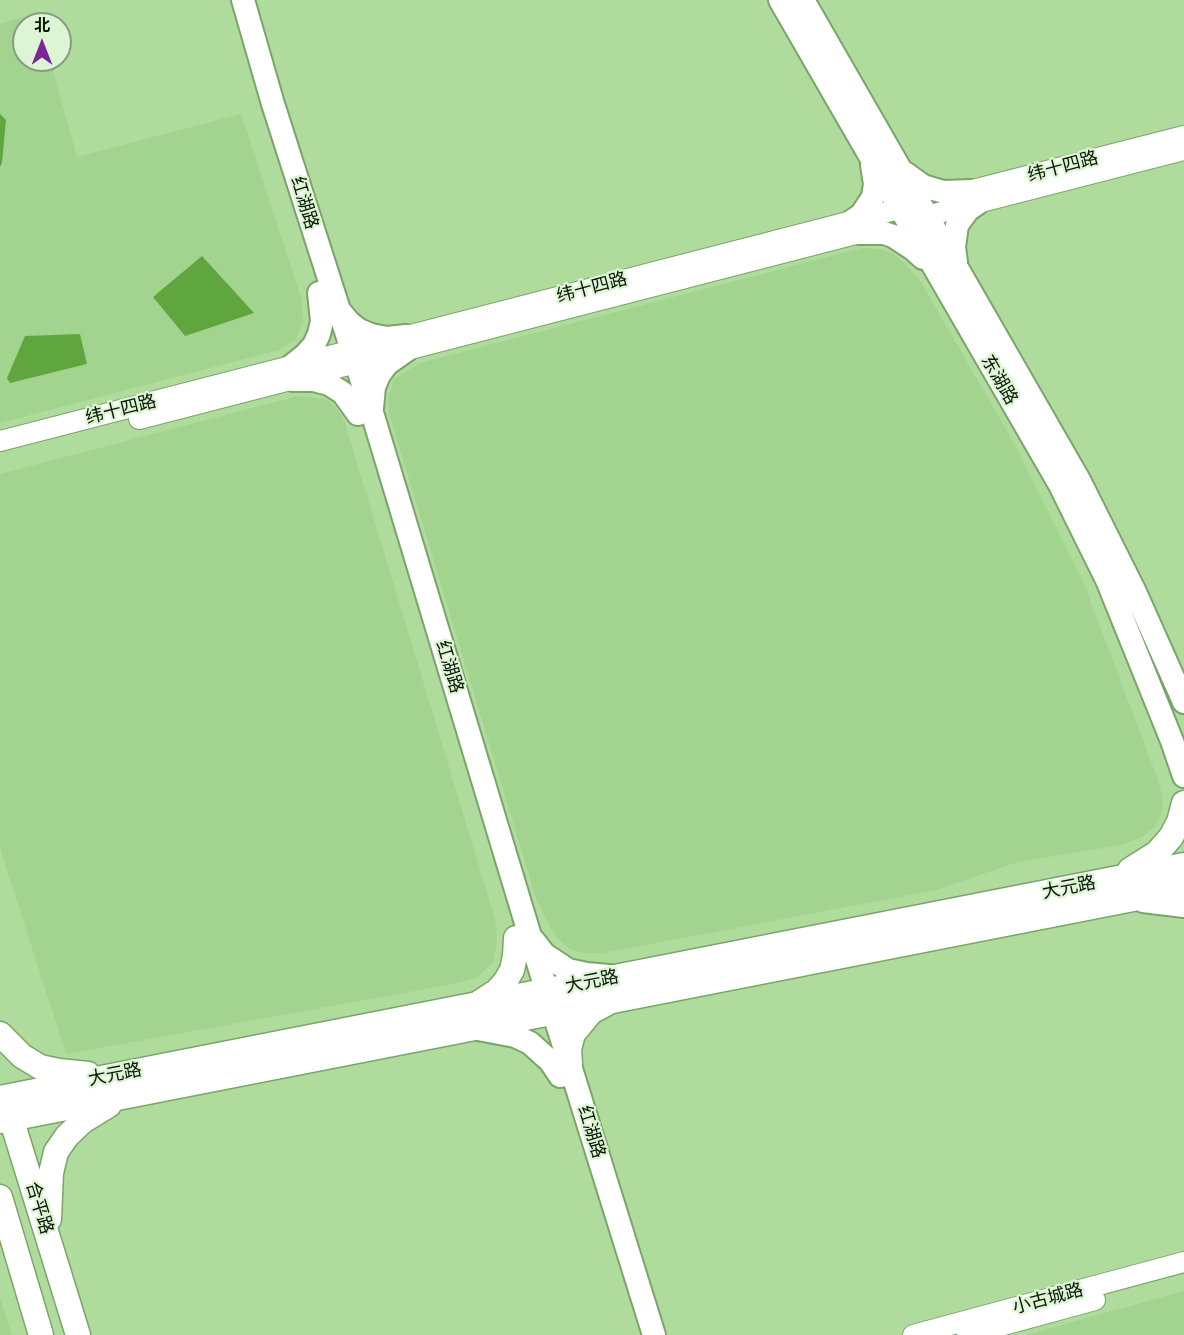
<!DOCTYPE html>
<html>
<head>
<meta charset="utf-8">
<style>
	body { margin:0 }
	#map { position:relative; width:1184px; height:1335px; overflow:hidden; background:#afdb9d; font-family:Karla,"Noto Sans SC",sans-serif }
	canvas { display:block }
	.north { position:absolute; left:12px; top:12px; width:60px; height:60px; box-sizing:border-box; background:#def5d5; border:2px solid #889c81; border-radius:50%; rotate:0deg; font-size:16px; font-weight:700; line-height:24px; text-align:center; color:#061602 }
	.north::after { content:''; display:block; margin:auto; width:21px; height:27px; background:#7c2796; clip-path:polygon(50% 0,100% 100%,50% 72%,0 100%) }
</style>
</head>
<body>
<div id="map">
<canvas width="1184" height="1335"></canvas>
<div class="north">北</div>
</div>
<script>
const c = document.querySelector('canvas').getContext('2d');
c.lineJoin = 'round';
function fillPath(path, color) { c.fillStyle = color; c.fill(path, 'evenodd'); }
const toPath = rows => new Path2D(rows.map(r => 'M' + r).join(''));
function trace(path, color, width, dash) { c.strokeStyle = color; c.lineWidth = width; c.lineCap = dash ? 'butt' : 'round'; c.setLineDash(dash || []); c.stroke(path); }
function write(font, color, halo, rows, align = 'center') {
  c.font = font + ' Karla,"Noto Sans SC",sans-serif'; c.lineWidth = 4.5; c.setLineDash([]); c.textBaseline = 'middle'; c.strokeStyle = halo; c.fillStyle = color; for (const [text, x, y, turn = 0] of rows) {
    c.save(); c.translate(x, y); c.rotate((+turn || 0) * Math.PI / 180); c.textAlign = isNaN(turn) ? turn : align; if (halo) c.strokeText(text, 0, 0); c.fillText(text, 0, 0); c.restore();
  }
}
fillPath(toPath([
	[37,13,40,24,24,24,24,60,50,60,77,157,241,114,302,300,303,321,296,339,279,350,0,423,0,24],
	[862,248,880,249,894,254,918,277,1015,445,1082,579,1155,772,1162,794,1163,807,1159,820,1152,829,1140,838,1121,845,1018,862,936,890,603,953,583,953,570,949,559,940,550,927,536,898,389,413,388,397,394,379,420,363],
	[298,396,326,399,336,408,344,420,495,919,497,943,493,962,477,978,448,985,66,1054,0,848,0,474],
	[1184,1291,1184,1335,1026,1335],
	[0,1297,12,1335,0,1335]
]), '#a3d48f');
fillPath(toPath([
	[0,114,6,120,2,163,0,167],
	[202,256,254,313,185,336,153,297],
	[80,334,87,364,10,383,7,378,25,336]
]), '#60a63f');
const tertiary = toPath([
	[957,194,1184,136],
	[915,219,1184,150],
	[139,419,875,229],
	[0,441,914,205],
	[913,1335,1184,1262],
	[967,1335,1095,1300]
]);
const secondary = toPath([
	[243,0,273,104,374,419,539,966,654,1335],
	[780,0,1060,485,1107,580,1172,741,1184,776],
	[803,0,1079,480,1135,592,1184,702],
	[905,173,923,186,933,189,944,192,971,191],
	[852,221,861,215,873,197,875,184,872,165],
	[860,233,884,233,893,236,913,249,923,258],
	[956,262,954,247,957,225,968,210,978,203],
	[339,310,349,322,359,330,371,335,387,338,406,336],
	[290,367,305,355,314,345,319,334,322,321,319,293],
	[293,380,314,380,329,384,343,393,358,414],
	[372,408,374,387,379,375,387,364,407,350],
	[1143,901,1184,906],
	[534,941,544,954,568,970,587,974,609,976],
	[478,1029,515,1036,530,1043,550,1061,560,1076]
]);
const primary = toPath([
	[1130,870,1157,853,1171,837,1179,822,1184,803],
	[480,1002,497,991,505,982,512,970,515,956,516,938],
	[0,1034,22,1056,40,1067,59,1071,88,1074],
	[570,1064,569,1049,573,1034,591,1012,606,1004],
	[0,1098,1184,865],
	[7,1105,78,1335],
	[0,1121,1184,889],
	[0,1197,41,1335],
	[49,1219,51,1173,56,1152,67,1136,83,1121,109,1105]
]);
trace(tertiary, '#7aa569', 22);
trace(secondary, '#7aa569', 26);
trace(primary, '#7aa569', 27);
trace(tertiary, '#fff', 20);
trace(secondary, '#fff', 22);
trace(primary, '#fff', 24);
write('18px', '#061602', '#def5d5', [
	["纬十四路",1063,167,-15],
	["红湖路",304,203,73],
	["纬十四路",592,288,-15],
	["东湖路",999,380,60],
	["纬十四路",121,410,-14],
	["红湖路",449,667,73],
	["大元路",1069,888,-11],
	["大元路",592,982,-11],
	["大元路",115,1075,-11],
	["红湖路",591,1132,73],
	["合平路",39,1208,73],
	["小古城路",1048,1299,-15]
]);
</script>
</body>
</html>
